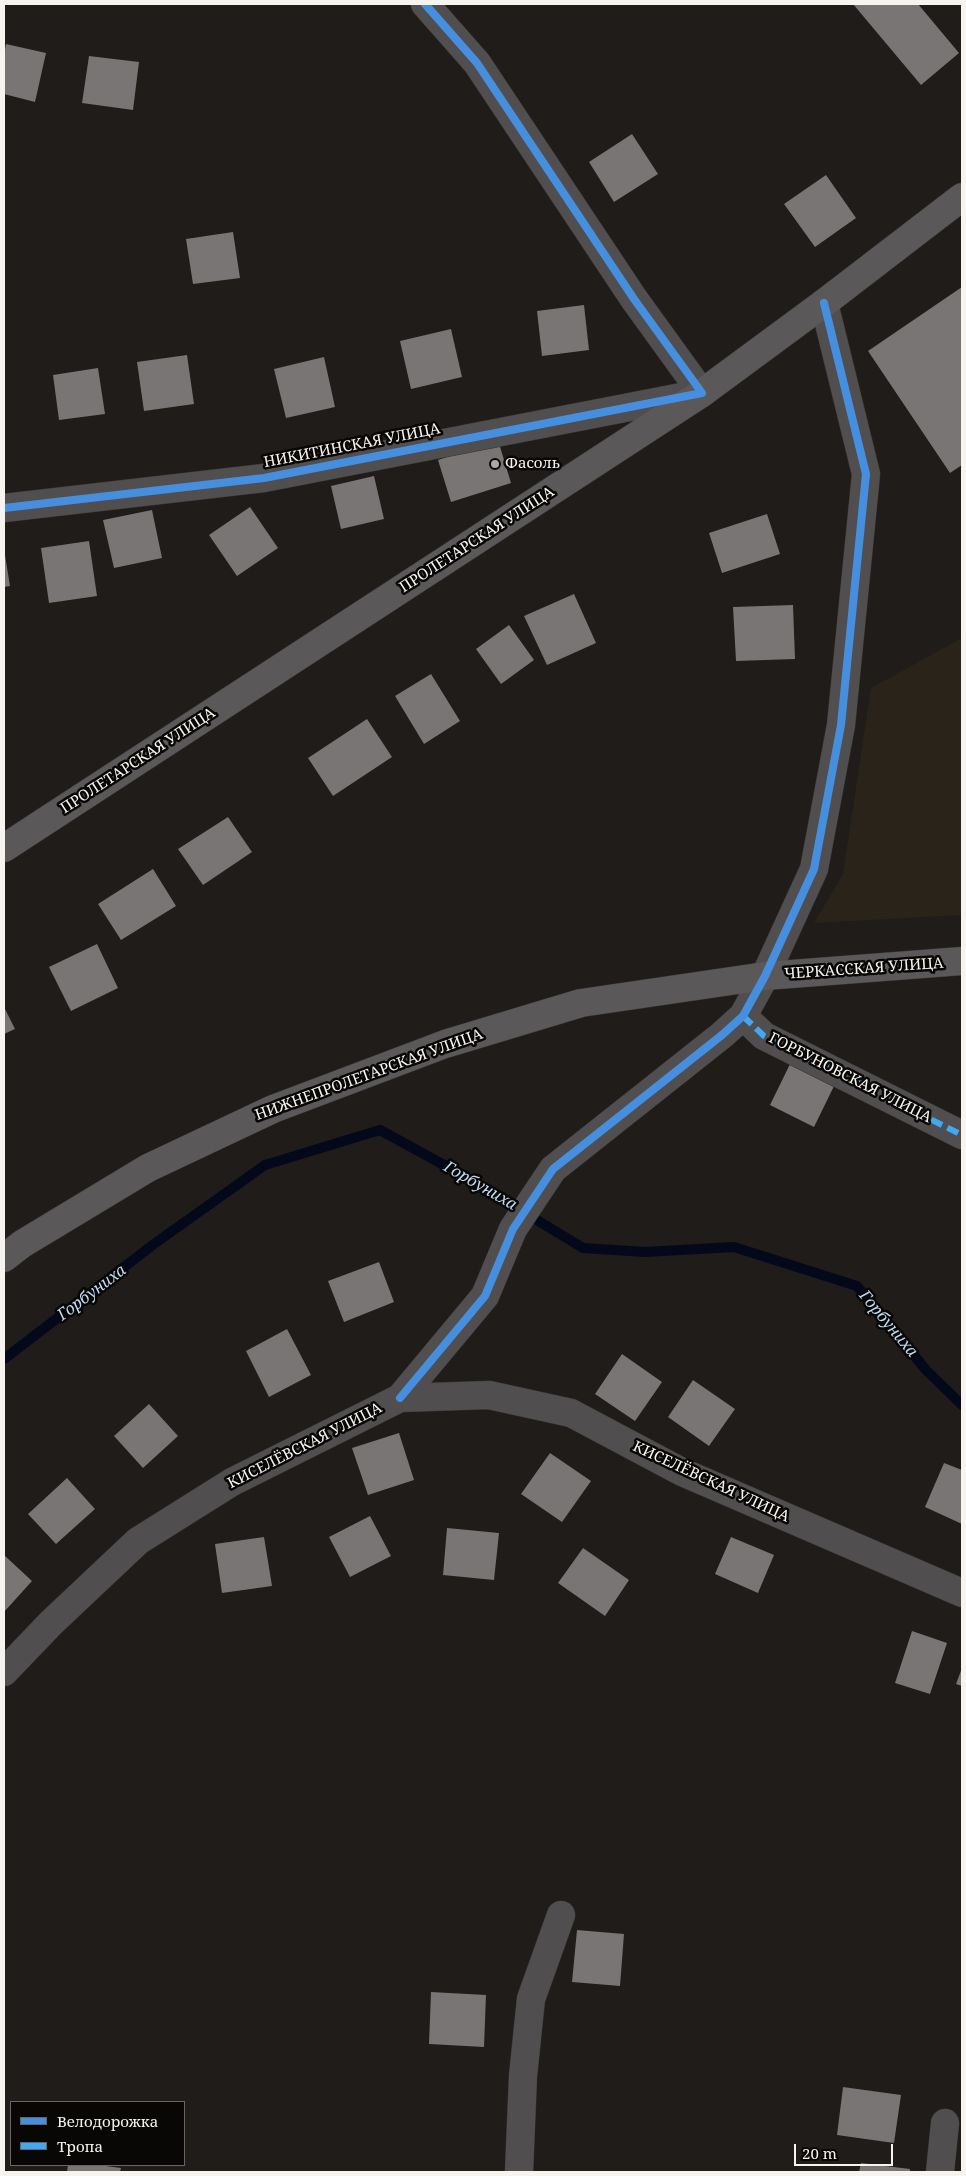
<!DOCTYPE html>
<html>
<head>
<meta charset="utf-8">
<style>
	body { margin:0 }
	#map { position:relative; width:966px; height:2176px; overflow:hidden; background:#1f1c19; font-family:"Noto Serif",serif }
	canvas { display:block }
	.frame { position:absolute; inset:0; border:5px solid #f7f4f0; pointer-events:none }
	.legend { position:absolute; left:10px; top:2101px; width:175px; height:65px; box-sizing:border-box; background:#090705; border:1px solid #686663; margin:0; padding:6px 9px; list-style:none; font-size:15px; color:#f7f4f0 }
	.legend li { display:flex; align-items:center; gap:10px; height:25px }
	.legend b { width:25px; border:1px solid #686663 }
	.scale { position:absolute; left:794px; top:2144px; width:99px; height:22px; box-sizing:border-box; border:2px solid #f7f4f0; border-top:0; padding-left:6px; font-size:15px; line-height:18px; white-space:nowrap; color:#f7f4f0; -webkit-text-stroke:4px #090705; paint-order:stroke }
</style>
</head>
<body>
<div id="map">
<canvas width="966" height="2176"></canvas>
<div class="frame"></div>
<ul class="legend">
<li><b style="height:6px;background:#468fdf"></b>Велодорожка</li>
<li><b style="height:6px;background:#3fa9f5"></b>Тропа</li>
</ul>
<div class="scale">20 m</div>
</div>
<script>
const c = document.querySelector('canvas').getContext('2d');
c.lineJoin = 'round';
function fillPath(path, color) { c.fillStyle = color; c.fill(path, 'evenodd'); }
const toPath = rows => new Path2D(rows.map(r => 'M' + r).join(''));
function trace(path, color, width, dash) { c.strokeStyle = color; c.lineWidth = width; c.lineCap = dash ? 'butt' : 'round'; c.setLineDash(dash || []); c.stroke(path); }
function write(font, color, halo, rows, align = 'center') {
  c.font = font + ' "Noto Serif",serif'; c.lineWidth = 5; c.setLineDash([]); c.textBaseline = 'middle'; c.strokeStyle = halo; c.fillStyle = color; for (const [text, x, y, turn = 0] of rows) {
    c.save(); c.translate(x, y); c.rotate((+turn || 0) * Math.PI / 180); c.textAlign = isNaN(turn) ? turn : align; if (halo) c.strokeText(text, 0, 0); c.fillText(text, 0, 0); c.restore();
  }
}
fillPath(toPath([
	[962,638,962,915,814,923,843,874,871,688]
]), '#2a231a');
trace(toPath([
	[4,1359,154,1244,265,1165,380,1130,466,1177,583,1248,645,1252,734,1247,857,1286,926,1370,962,1405]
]), '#03091b', 10);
fillPath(toPath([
	[853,4,918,4,959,53,921,85],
	[6,44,46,53,35,102,4,94,4,55],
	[89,56,139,62,133,110,82,103],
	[632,134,658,174,614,202,589,162],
	[826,175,856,218,815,247,784,204],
	[233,232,240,278,193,284,186,239],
	[962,287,962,465,950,473,868,351],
	[584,305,589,350,542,356,537,311],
	[451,329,462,377,411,389,400,341],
	[187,355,194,404,144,411,137,362],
	[324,357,335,407,286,418,274,369],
	[98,368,105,414,59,420,53,375],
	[498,440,511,483,451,502,438,460],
	[374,476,384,519,341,529,331,486],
	[250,507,278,548,237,576,209,535],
	[152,510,162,558,114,568,103,520],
	[767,514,780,554,722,573,709,533],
	[89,541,97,596,49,603,41,548],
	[4,549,10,586,4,587],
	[574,594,596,643,547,665,524,616],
	[793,605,795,659,736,661,733,607],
	[509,625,534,660,501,684,476,649],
	[431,674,460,721,424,744,395,696],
	[367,719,392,757,333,796,308,758],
	[228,817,252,852,203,885,178,849],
	[153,869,176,906,121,940,98,904],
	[97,944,118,988,71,1011,49,967],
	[4,1007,15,1029,4,1034],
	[792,1060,836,1082,814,1127,770,1105],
	[379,1262,394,1302,344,1322,328,1281],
	[287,1329,311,1375,269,1397,246,1351],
	[622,1354,662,1382,635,1421,595,1394],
	[693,1380,735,1409,709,1446,668,1417],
	[149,1404,178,1436,143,1468,114,1436],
	[399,1433,414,1480,368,1495,352,1448],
	[550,1453,591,1481,562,1522,521,1494],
	[944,1463,962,1470,962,1524,925,1507],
	[67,1478,95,1509,56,1544,28,1514],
	[370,1516,391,1556,350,1577,329,1537],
	[447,1528,499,1533,494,1580,443,1575],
	[264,1537,272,1586,222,1593,215,1544],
	[731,1537,774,1555,758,1593,715,1574],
	[583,1548,629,1580,605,1616,558,1583],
	[4,1555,32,1581,4,1612],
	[912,1631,947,1643,930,1694,895,1683],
	[962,1668,962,1686,956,1684],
	[577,1930,624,1934,620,1986,572,1982],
	[431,1992,486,1995,484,2047,429,2044],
	[843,2087,901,2095,894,2143,837,2135],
	[861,2163,910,2169,910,2172,859,2172],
	[68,2165,98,2165,121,2168,120,2172,67,2172]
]), '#787574');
const minor = toPath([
	[4,508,264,478,702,393,634,299,477,63,425,4],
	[743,1016,764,1036,962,1135],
	[400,1398,485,1296,513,1229,553,1169,722,1035,743,1016,765,976,814,869,841,725,866,474,824,303],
	[4,1672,51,1623,138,1541,232,1482,400,1398,489,1395,571,1413,682,1472,962,1593],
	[519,2172,523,2076,531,1999,561,1915],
	[940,2172,945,2123]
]);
const major = toPath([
	[4,848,702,393,824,303,962,197],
	[4,1258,22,1244,148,1168,273,1109,445,1044,581,1003,765,976,962,961]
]);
trace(minor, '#383634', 29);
trace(major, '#383634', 29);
trace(minor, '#504e4f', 28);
trace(major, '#5a5858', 28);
trace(toPath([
	[743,1016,764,1036,962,1135]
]), '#3fa9f5', 6, [12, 6]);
trace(toPath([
	[4,508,264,478,702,393,634,299,477,63,425,4],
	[400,1398,485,1296,513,1229,553,1169,722,1035,743,1016,765,976,814,869,841,725,866,474,824,303]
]), '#468fdf', 8);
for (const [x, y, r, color] of [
	[495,464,5,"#aba8a5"]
]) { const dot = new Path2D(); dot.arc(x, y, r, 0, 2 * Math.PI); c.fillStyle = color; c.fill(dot); trace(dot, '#090705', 2); }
write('15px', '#f7f4f0', '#090705', [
	["НИКИТИНСКАЯ УЛИЦА",352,446,-11],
	["ПРОЛЕТАРСКАЯ УЛИЦА",477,540,-33],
	["ПРОЛЕТАРСКАЯ УЛИЦА",138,761,-33],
	["ЧЕРКАССКАЯ УЛИЦА",864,969,-4],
	["НИЖНЕПРОЛЕТАРСКАЯ УЛИЦА",369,1075,-20],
	["ГОРБУНОВСКАЯ УЛИЦА",850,1078,27],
	["КИСЕЛЁВСКАЯ УЛИЦА",305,1446,-27],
	["КИСЕЛЁВСКАЯ УЛИЦА",711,1482,25]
]);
write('15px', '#f7f4f0', '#090705', [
	["Фасоль",505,464]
], 'left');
write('italic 16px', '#bfdbf6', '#090705', [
	["Горбуниха",480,1186,30],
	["Горбуниха",92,1293,-37],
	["Горбуниха",888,1324,50]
]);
</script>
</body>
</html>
